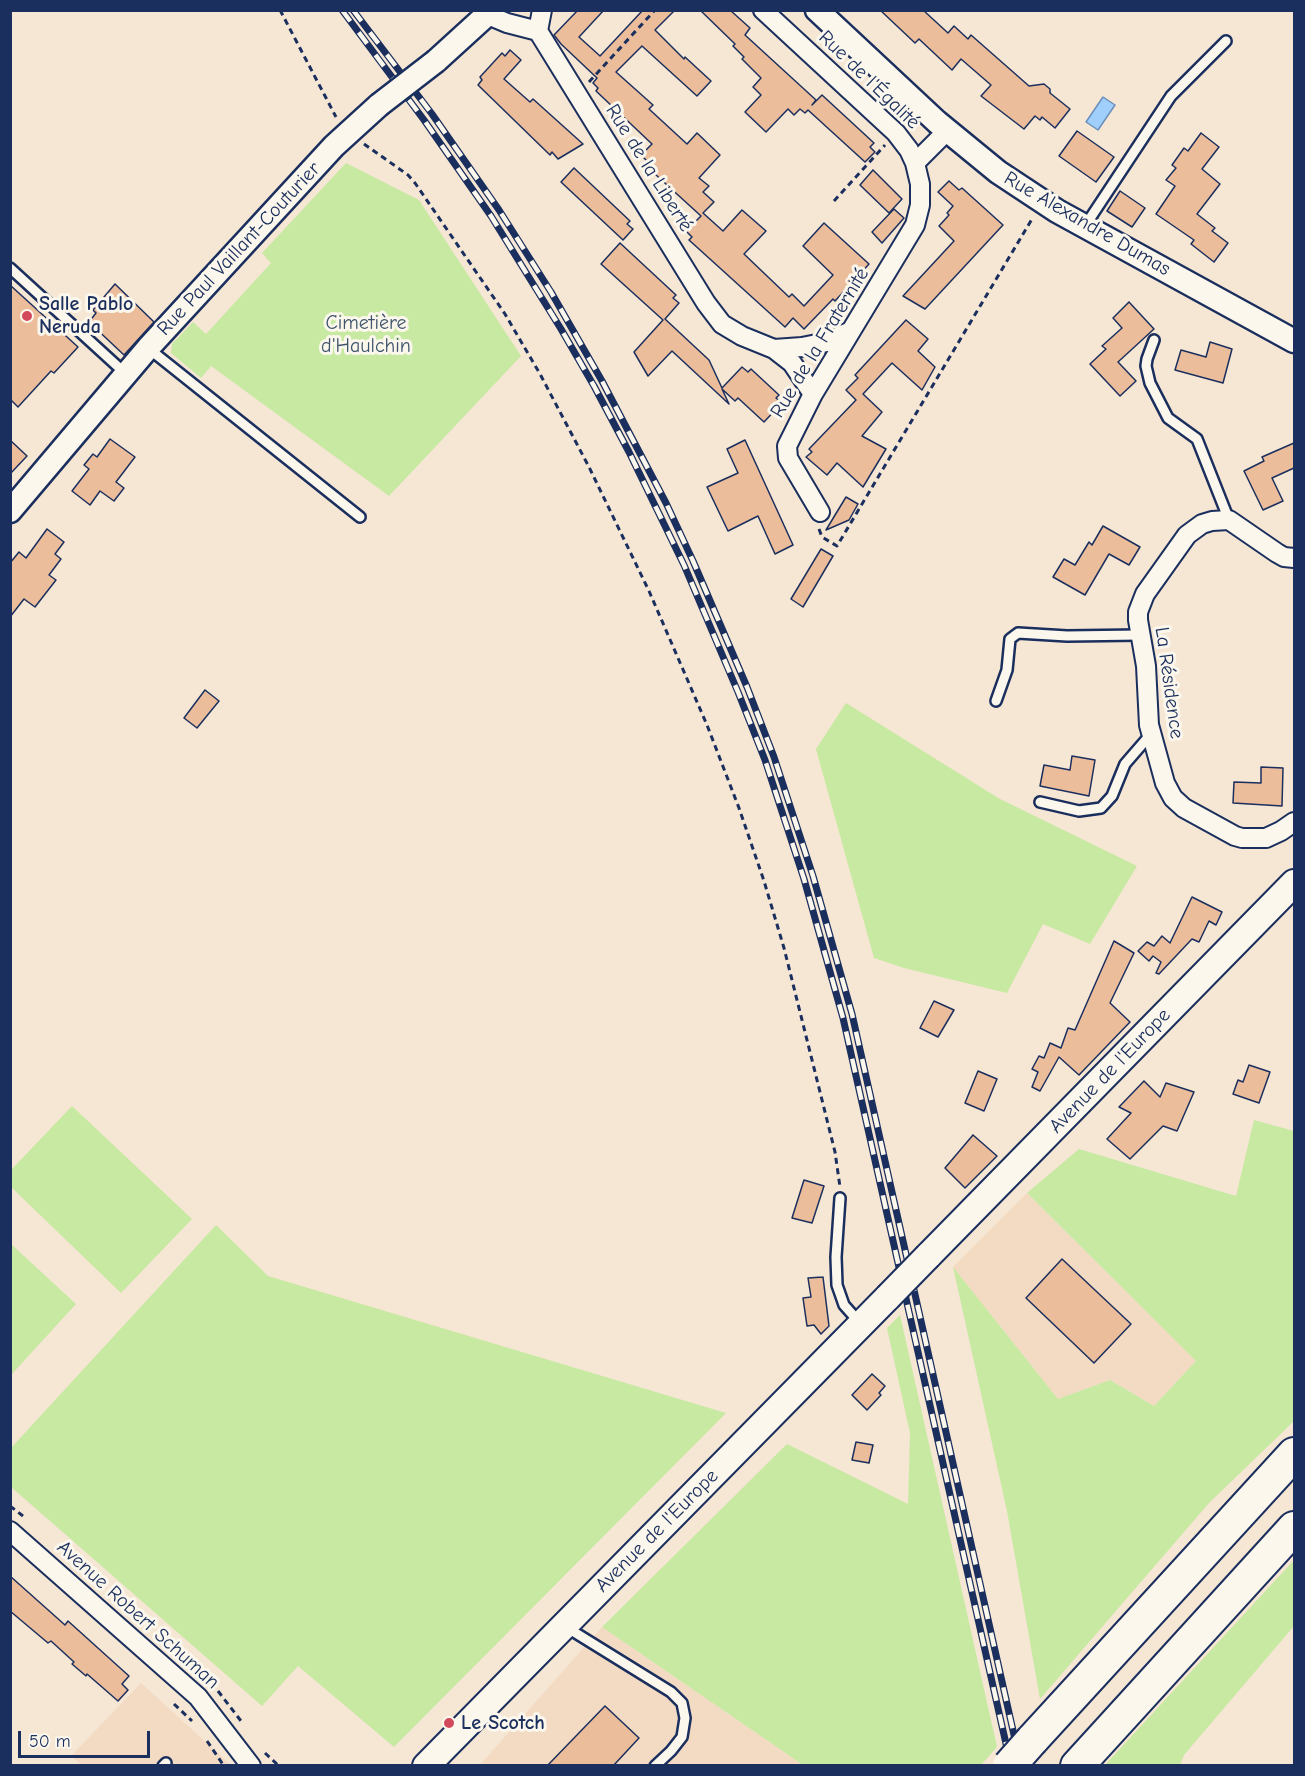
<!DOCTYPE html>
<html>
<head>
<meta charset="utf-8">
<style>
	body { margin:0 }
	#map { position:relative; width:1305px; height:1776px; overflow:hidden; background:#f6e6d4; font-family:"Comic Neue",sans-serif }
	canvas { display:block }
	.frame { position:absolute; inset:0; border:12px solid #1b2f5e; pointer-events:none }
	.scale { position:absolute; left:18px; top:1731px; width:132px; height:27px; box-sizing:border-box; border:3px solid #1b2f5e; border-top:0; padding-left:8px; font-size:18px; line-height:21px; white-space:nowrap; color:#1b2f5e; -webkit-text-stroke:4px #fbf7ec; paint-order:stroke }
</style>
</head>
<body>
<div id="map">
<canvas width="1305" height="1776"></canvas>
<div class="frame"></div>
<div class="scale">50 m</div>
</div>
<script>
const c = document.querySelector('canvas').getContext('2d');
c.lineJoin = 'round';
function fillPath(path, color) { c.fillStyle = color; c.fill(path, 'evenodd'); }
const toPath = rows => new Path2D(rows.map(r => 'M' + r).join(''));
function trace(path, color, width, dash) { c.strokeStyle = color; c.lineWidth = width; c.lineCap = dash ? 'butt' : 'round'; c.setLineDash(dash || []); c.stroke(path); }
function write(font, color, halo, rows, align = 'center') {
  c.font = font + ' "Comic Neue",sans-serif'; c.lineWidth = 6; c.setLineDash([]); c.textBaseline = 'middle'; c.strokeStyle = halo; c.fillStyle = color; for (const [text, x, y, turn = 0] of rows) {
    c.save(); c.translate(x, y); c.rotate((+turn || 0) * Math.PI / 180); c.textAlign = isNaN(turn) ? turn : align; if (halo) c.strokeText(text, 0, 0); c.fillText(text, 0, 0); c.restore();
  }
}
fillPath(toPath([
	[1027,1193,1196,1361,1154,1406,1110,1380,1058,1399,953,1267],
	[602,1627,803,1765,479,1766],
	[141,1683,231,1765,82,1765,71,1756]
]), '#f3dac3');
fillPath(toPath([
	[346,163,419,200,521,356,389,496,211,366,201,378,171,353,172,344,193,322,206,334,271,263,262,253],
	[846,703,1000,799,1137,866,1090,944,1043,924,1007,993,904,968,874,958,816,749],
	[72,1106,192,1219,121,1293,11,1187,11,1170],
	[1254,1120,1294,1131,1294,1421,1209,1503,1040,1699,1007,1511,953,1267,1058,1399,1110,1380,1154,1406,1196,1361,1027,1193,1079,1149,1236,1196],
	[216,1225,268,1276,726,1413,394,1747,298,1666,262,1706,11,1487,11,1448],
	[11,1244,76,1304,11,1375,10,1375],
	[900,1315,997,1747,981,1765,803,1765,602,1627,787,1444,908,1504,910,1433,887,1328],
	[1294,1560,1294,1626,1184,1755,1180,1765,1105,1765]
]), '#c7e9a2');
const water = toPath([
	[1103,97,1115,105,1098,130,1086,122,1103,97]
]);
fillPath(water, '#a0cffb');
trace(water, '#6b8fbc', 1.5);
const building = toPath([
	[578,10,604,10,579,37,600,56,643,10,675,10,655,30,684,59,685,57,711,81,697,96,642,46,616,72,653,105,649,109,687,144,697,133,720,155,699,178,709,186,703,192,714,202,703,213,723,231,742,210,766,231,744,254,789,297,792,294,804,306,833,275,803,246,824,223,869,264,835,301,833,299,804,329,793,318,785,327,689,240,692,237,686,231,701,216,644,164,647,161,641,155,652,144,596,91,598,88,593,83,597,78,561,44,554,35,578,10],
	[700,10,730,10,750,28,745,35,816,100,812,105,822,95,874,143,870,147,875,152,865,162,808,110,805,113,800,109,794,115,788,109,766,132,745,112,761,95,753,87,761,78,742,59,744,57,733,46,735,44,700,10],
	[880,10,923,10,948,33,954,26,968,39,971,35,1029,86,1044,84,1050,89,1050,93,1070,109,1055,128,1042,117,1040,120,1035,116,1024,129,981,96,991,85,961,59,952,70,919,39,915,43,880,10],
	[510,50,521,60,504,79,530,102,533,99,583,144,558,159,552,152,550,155,478,85,482,80,480,77,502,53,505,56,510,50],
	[1077,131,1114,157,1096,182,1059,156,1077,131],
	[1201,133,1219,147,1202,169,1220,184,1197,214,1215,228,1212,231,1228,243,1214,262,1191,244,1194,240,1156,214,1175,186,1166,180,1176,168,1172,165,1184,148,1188,151,1201,133],
	[574,168,630,221,627,224,633,229,623,240,561,182,574,168],
	[873,170,902,199,889,213,860,185,873,170],
	[949,181,959,190,962,188,1003,225,925,309,903,296,954,241,939,226,949,215,947,213,953,206,938,192,949,181],
	[1120,191,1145,208,1132,227,1107,211,1120,191],
	[894,209,904,218,882,243,872,232,894,209],
	[620,243,676,295,673,298,679,303,665,319,709,360,722,388,742,367,748,372,751,369,779,395,776,398,782,403,764,422,738,398,735,401,722,389,729,404,672,351,648,376,634,352,663,320,601,264,620,243],
	[115,284,154,322,124,355,89,322,96,313,93,310,115,284],
	[10,285,78,347,54,373,51,371,18,407,10,399,10,285],
	[1129,302,1154,329,1118,362,1136,381,1120,396,1090,364,1106,349,1102,346,1122,328,1113,318,1129,302],
	[906,320,928,339,918,351,935,367,922,390,892,363,863,394,882,412,862,436,886,449,863,487,837,463,827,475,806,457,812,452,809,449,856,400,846,390,858,378,855,375,906,320],
	[1210,342,1232,349,1223,383,1175,370,1181,350,1206,357,1210,342],
	[110,439,135,457,116,482,124,488,114,501,100,491,90,505,72,491,89,469,84,465,93,454,97,457,110,439],
	[10,440,27,456,10,474,10,440],
	[745,440,793,545,775,554,758,516,728,531,707,487,738,473,727,449,745,440],
	[1294,443,1294,468,1272,478,1283,501,1263,510,1244,471,1264,461,1262,457,1294,443],
	[846,497,858,504,849,520,826,530,846,497],
	[1103,526,1140,547,1129,565,1109,554,1085,595,1053,577,1064,559,1075,565,1089,542,1092,545,1103,526],
	[47,529,64,542,55,554,61,559,49,575,56,580,35,607,24,599,10,617,10,563,19,552,26,558,47,529],
	[821,549,833,556,803,607,791,599,821,549],
	[205,690,219,701,197,728,184,718,205,690],
	[1072,756,1095,760,1089,796,1040,786,1044,765,1070,770,1072,756],
	[1261,767,1283,768,1282,806,1233,803,1234,782,1261,783,1261,767],
	[1192,897,1222,912,1216,925,1209,921,1199,942,1192,939,1159,974,1156,973,1161,962,1153,956,1149,961,1138,951,1147,942,1154,946,1162,936,1170,943,1192,897],
	[1114,941,1134,953,1110,1003,1130,1022,1079,1075,1059,1057,1040,1091,1032,1087,1038,1072,1032,1069,1039,1056,1044,1058,1050,1043,1061,1048,1068,1028,1075,1030,1114,941],
	[934,1001,954,1010,938,1037,920,1028,934,1001],
	[1249,1065,1270,1072,1259,1103,1233,1094,1238,1080,1243,1082,1249,1065],
	[978,1071,997,1079,984,1111,965,1103,978,1071],
	[1144,1081,1160,1097,1166,1083,1194,1092,1177,1131,1163,1126,1130,1159,1107,1139,1131,1113,1119,1107,1144,1081],
	[973,1135,997,1156,965,1188,945,1168,973,1135],
	[804,1180,824,1186,812,1223,792,1218,804,1180],
	[1062,1259,1131,1324,1094,1363,1026,1298,1062,1259],
	[823,1277,829,1326,821,1334,814,1325,807,1326,803,1298,811,1297,808,1278,823,1277],
	[872,1374,885,1386,879,1393,881,1395,867,1410,852,1395,872,1374],
	[856,1442,873,1445,869,1463,852,1460,856,1442],
	[10,1576,65,1625,68,1621,129,1676,122,1684,128,1690,118,1701,87,1674,86,1676,72,1664,74,1662,51,1641,48,1643,10,1611,10,1576],
	[605,1706,639,1738,613,1766,547,1766,605,1706]
]);
fillPath(building, '#ebbd9b');
trace(building, '#1b2f5e', 1.5);
const service = toPath([
	[1085,226,1171,96,1226,41],
	[10,268,126,374],
	[1154,340,1147,359,1146,366,1150,383,1168,418,1197,439,1229,520],
	[148,348,360,517],
	[996,701,1007,670,1010,639,1018,633,1067,636,1140,635],
	[1040,802,1079,811,1101,808,1112,796,1125,764,1151,734],
	[840,1198,836,1257,837,1285,844,1305,860,1323],
	[566,1627,671,1692,682,1703,685,1718,682,1737,671,1751,655,1766],
	[163,1766,166,1763]
]);
const minor = toPath([
	[763,10,896,133,909,150,915,163,920,184,920,205,915,225,813,394,787,446,788,458,820,512],
	[488,15,507,23,538,31,706,303,722,324,742,336,774,349,802,347,827,342,851,331],
	[538,31,542,10],
	[915,163,947,131],
	[774,349,792,363,813,394],
	[1294,558,1284,557,1277,553,1229,520,1212,521,1202,524,1187,535,1145,594,1138,612,1138,620,1146,666,1149,725,1165,783,1173,798,1184,808,1235,836,1242,838,1266,838,1281,831,1294,822],
	[10,1531,198,1697,251,1766]
]);
const tertiary = toPath([
	[817,10,937,122,998,172,1057,211,1294,341],
	[436,61,492,10],
	[10,511,148,348,334,146,379,105]
]);
const secondary = toPath([
	[928,1256,1294,883],
	[426,1766,888,1297]
]);
const motorway = toPath([
	[1032,1740,1294,1454],
	[1077,1766,1294,1528]
]);
trace(service, '#1b2f5e', 14);
trace(minor, '#1b2f5e', 22);
trace(tertiary, '#1b2f5e', 27);
trace(secondary, '#1b2f5e', 30);
trace(motorway, '#1b2f5e', 36);
trace(toPath([
	[280,10,336,117],
	[589,82,655,10],
	[364,144,408,175,415,183,505,314,540,374,589,467,649,591,707,725,739,808,764,881,784,948,835,1152,840,1187],
	[834,201,885,145],
	[819,529,822,537,837,546,1032,219],
	[10,1506,23,1516],
	[218,1691,241,1721],
	[174,1704,192,1721],
	[207,1741,224,1766],
	[265,1753,279,1766]
]), '#1b2f5e', 3, [6, 4.5]);
trace(service, '#fbf7ec', 9);
trace(minor, '#fbf7ec', 18);
trace(tertiary, '#fbf7ec', 22);
trace(secondary, '#fbf7ec', 26);
trace(motorway, '#fbf7ec', 32);
const rail = toPath([
	[342,10,424,120,491,216,561,329,594,386,629,452,684,565,738,692,765,760,804,879,843,1018,1011,1766],
	[353,10,432,114,499,210,551,292,602,381,666,503,693,561,747,687,774,757,813,876,852,1014,1021,1766]
]);
trace(rail, '#1b2f5e', 7);
trace(rail, '#fbf7ec', 4.5, [14]);
const tertiaryBridge = toPath([
	[379,105,436,61]
]);
const secondaryBridge = toPath([
	[888,1297,928,1256]
]);
const motorwayBridge = toPath([
	[1009,1766,1032,1740]
]);
trace(tertiaryBridge, '#1b2f5e', 27, []);
trace(secondaryBridge, '#1b2f5e', 30, []);
trace(motorwayBridge, '#1b2f5e', 36, []);
trace(tertiaryBridge, '#fbf7ec', 22);
trace(secondaryBridge, '#fbf7ec', 26);
trace(motorwayBridge, '#fbf7ec', 32);
for (const [x, y, r, color] of [
	[27,316,6,"#d1495b"],
	[449,1723,6,"#d1495b"]
]) { const dot = new Path2D(); dot.arc(x, y, r, 0, 2 * Math.PI); c.fillStyle = color; c.fill(dot); trace(dot, '#fbf7ec', 2); }
write('20px', '#1b2f5e', '#fbf7ec', [
	["Rue de l'Égalité",869,80,44],
	["Rue de la Liberté",649,168,58],
	["Rue Alexandre Dumas",1087,224,30],
	["Rue Paul Vaillant-Couturier",239,249,-47],
	["Rue de la Fraternité",820,343,-59],
	["La Résidence",1169,683,82],
	["Avenue de l'Europe",1110,1071,-46],
	["Avenue de l'Europe",657,1531,-45],
	["Avenue Robert Schuman",138,1615,42]
]);
write('bold 20px', '#1b2f5e', '#fbf7ec', [
	["Salle Pablo",39,304],
	["Neruda",39,327],
	["Le Scotch",461,1723]
], 'left');
write('20px', '#3d546c', '#fbf7ec', [
	["Cimetière",366,323],
	["d'Haulchin",366,346]
]);
</script>
</body>
</html>
